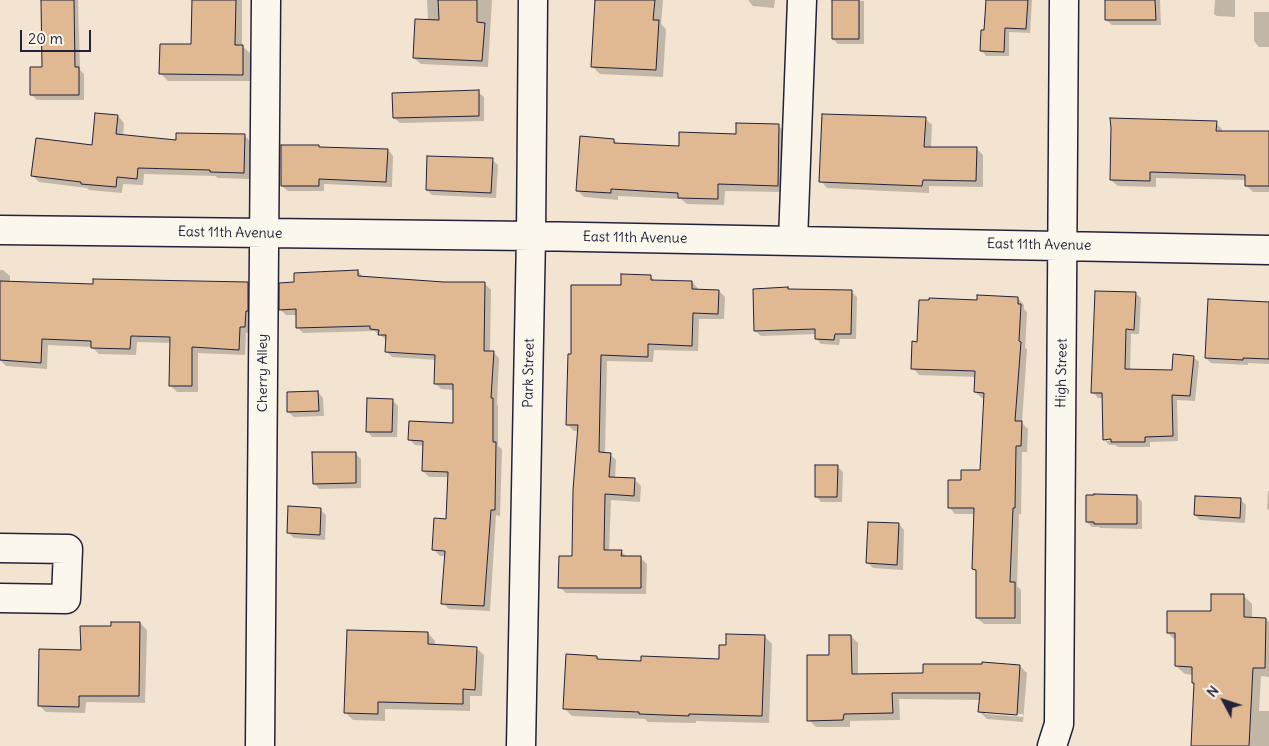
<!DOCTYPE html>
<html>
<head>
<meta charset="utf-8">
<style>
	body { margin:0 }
	#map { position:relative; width:1269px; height:746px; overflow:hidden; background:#f3e4d1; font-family:Delius,sans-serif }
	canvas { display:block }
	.north { position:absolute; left:1199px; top:676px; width:50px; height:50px; -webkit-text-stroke:4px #fbf7ec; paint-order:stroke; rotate:310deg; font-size:14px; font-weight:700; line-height:20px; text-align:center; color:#22223b }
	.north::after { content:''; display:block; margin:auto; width:18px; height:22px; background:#22223b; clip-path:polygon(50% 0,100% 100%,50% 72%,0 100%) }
	.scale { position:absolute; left:20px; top:30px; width:71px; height:22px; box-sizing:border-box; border:2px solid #22223b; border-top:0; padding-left:6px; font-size:15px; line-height:18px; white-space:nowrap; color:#22223b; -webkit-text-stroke:4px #fbf7ec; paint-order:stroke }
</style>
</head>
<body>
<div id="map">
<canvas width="1269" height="746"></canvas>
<div class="north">N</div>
<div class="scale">20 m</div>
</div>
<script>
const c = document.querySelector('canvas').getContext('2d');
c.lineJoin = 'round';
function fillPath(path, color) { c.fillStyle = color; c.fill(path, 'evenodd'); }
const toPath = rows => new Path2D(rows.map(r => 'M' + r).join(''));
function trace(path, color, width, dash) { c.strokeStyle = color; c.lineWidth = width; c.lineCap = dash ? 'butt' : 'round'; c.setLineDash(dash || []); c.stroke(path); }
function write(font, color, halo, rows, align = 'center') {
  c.font = font + ' Delius,sans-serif'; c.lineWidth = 4; c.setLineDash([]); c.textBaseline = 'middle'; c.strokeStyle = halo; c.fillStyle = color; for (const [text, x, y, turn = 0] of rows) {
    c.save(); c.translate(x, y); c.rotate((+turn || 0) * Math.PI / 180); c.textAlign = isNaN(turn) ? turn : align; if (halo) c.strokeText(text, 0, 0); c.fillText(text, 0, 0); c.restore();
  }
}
fillPath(toPath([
	[42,0,78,0,80,70,84,74,84,100,37,100,32,95,44,68],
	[205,0,242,0,242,46,250,53,250,81,168,81,161,74,192,45],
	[427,0,492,0,488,67,421,64,414,58,428,21],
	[595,0,663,0,661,24,666,29,663,77,600,74,592,66],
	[748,0,775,0,774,8,753,6],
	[833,0,864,1,864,44,838,44,833,39],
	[987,0,1032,0,1030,33,1009,32,1009,56,986,56,982,51,985,31],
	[1106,0,1160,0,1161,25,1112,25,1106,20],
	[1215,0,1235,0,1235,17,1217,16,1214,14],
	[1254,12,1269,12,1269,47,1259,47,1254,41],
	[478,92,484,97,484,121,400,123,394,118],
	[118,116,124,123,123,136,178,141,244,135,251,142,250,179,218,178,215,176,144,174,143,185,123,184,122,193,89,190,87,188,39,182,33,176,94,146],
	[925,118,932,125,931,148,977,149,983,155,983,187,929,186,929,193,827,188,821,181],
	[1216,123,1222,129,1222,132,1269,132,1269,192,1253,192,1246,185,1246,180,1156,178,1156,187,1118,186,1111,180],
	[779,126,786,133,784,192,725,191,724,205,687,204,681,199,618,196,618,200,584,197,577,190,614,140,618,144,680,148],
	[320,148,388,150,393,156,392,187,324,184,324,191,288,191,282,186],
	[492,160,498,165,496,198,432,195,427,190],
	[0,270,3,270,10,276,10,283,94,286,248,283,254,290,252,333,246,333,245,355,198,353,198,392,177,392,171,386,171,343,137,342,136,355,99,354,92,347,48,345,47,369,6,366,0,360],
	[358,271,363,277,444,283,485,284,491,290,490,352,493,352,499,358,497,404,498,406,498,446,502,449,500,516,496,515,490,611,449,609,443,603,446,556,440,556,434,550,447,520,449,477,429,477,423,471,424,446,415,445,409,439,454,425,454,390,441,389,435,383,436,360,392,357,386,351,387,340,374,331,303,333,297,327,297,315,286,315,280,309,296,284],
	[650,276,655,281,692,282,698,288,698,290,719,291,725,297,724,319,699,319,698,351,654,350,653,362,607,361,605,454,610,454,616,460,615,478,635,480,641,486,640,502,611,500,609,551,621,551,628,558,641,558,647,564,646,594,566,593,560,587,573,557,579,431,574,431,567,424,573,356,622,286],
	[788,288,790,290,851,291,857,297,856,339,840,339,839,345,821,344,816,338,816,334,761,336,755,331],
	[1135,293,1141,298,1139,334,1131,334,1130,371,1173,372,1193,357,1199,362,1195,401,1177,400,1178,441,1150,442,1150,447,1118,447,1115,445,1109,445,1104,439,1103,398,1098,398,1093,392],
	[1107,438,1117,438,1117,440,1107,441],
	[1018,298,1024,305,1024,309,1027,312,1025,348,1027,349,1022,423,1028,429,1027,452,1022,452,1021,514,1019,514,1017,586,1021,590,1021,624,984,624,977,618,977,572,974,569,975,514,955,514,949,507,962,482,981,472,985,398,982,398,975,392,976,377,919,375,913,368,918,343,978,301],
	[1269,303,1269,364,1248,363,1248,365,1211,363,1206,358],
	[318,392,323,398,324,416,294,417,288,412],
	[392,400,398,406,397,437,372,437,367,431],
	[355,453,361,459,361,488,319,489,314,483],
	[838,467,843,472,842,502,821,502,816,496],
	[1268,491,1269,491,1269,510,1267,509],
	[1137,496,1142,502,1142,529,1100,528,1099,527,1092,527,1087,522],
	[1240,499,1246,505,1245,523,1200,520,1195,515],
	[320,509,326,515,325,540,294,538,289,533],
	[899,524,904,530,903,570,873,568,868,563],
	[1244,596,1252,604,1252,619,1266,619,1269,622,1269,677,1261,676,1259,711,1269,711,1269,746,1191,746,1191,737,1192,737,1195,685,1193,682,1193,675,1185,674,1176,666,1176,641,1168,633,1212,613],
	[140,623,147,630,145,703,86,702,85,713,46,712,39,705,82,651,112,627],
	[428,633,435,641,435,646,476,648,484,655,482,696,470,696,470,711,385,709,385,721,353,720,345,712],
	[764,636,772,644,769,723,696,721,696,723,648,722,645,719,572,716,564,708,596,657,600,661,642,662,720,661,727,647],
	[851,636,858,643,858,676,924,674,1020,666,1027,673,1023,722,987,719,980,712,980,700,899,699,900,720,850,721,850,727,816,727,809,720,831,656],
	[985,712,1023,714,1023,717,985,714]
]), '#0003');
const building = toPath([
	[41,0,74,0,75,67,79,67,79,95,30,95,30,67,42,67,41,0],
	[192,0,236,0,235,45,243,45,243,75,159,74,160,44,191,44,192,0],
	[438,0,477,0,477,22,485,23,482,61,413,58,415,19,439,20,438,0],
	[595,0,655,0,653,20,659,20,656,70,591,67,595,0],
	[832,0,859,0,859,39,832,39,832,0],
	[986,0,1028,0,1026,29,1005,28,1004,52,980,51,981,30,984,30,986,0],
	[1105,0,1155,0,1156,20,1105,20,1105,0],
	[479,90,479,116,393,118,392,93,479,90],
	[95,113,118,115,116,134,176,140,176,133,245,134,244,173,210,172,210,170,138,168,137,179,117,177,116,187,81,184,81,182,31,176,36,138,92,145,95,113],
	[822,114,926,117,924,147,977,147,976,181,923,180,922,186,819,182,822,114],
	[1110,118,1217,121,1216,131,1269,131,1269,186,1245,186,1245,175,1150,172,1150,181,1110,180,1111,128,1110,118],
	[736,123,779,124,778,186,718,184,718,199,678,198,678,193,611,189,611,193,576,191,580,136,614,139,614,143,679,146,679,132,736,134,736,123],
	[281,145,319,145,319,147,388,149,386,182,319,179,319,186,281,186,281,145],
	[427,156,493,158,491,193,426,190,427,156],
	[358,270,358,276,444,282,485,282,484,351,494,351,491,398,493,398,493,442,496,442,495,510,491,510,484,606,441,604,445,551,432,550,434,518,446,519,448,472,422,471,423,441,408,440,409,421,453,423,453,384,434,384,435,355,385,352,386,335,378,335,379,330,370,329,370,326,296,328,296,309,279,310,279,283,294,282,294,273,358,270],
	[621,274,651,275,651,280,692,281,692,289,719,290,718,314,693,313,692,346,648,344,648,357,601,355,599,452,611,453,609,477,635,478,634,496,605,494,604,550,622,550,621,556,641,556,641,588,558,588,559,556,572,556,573,490,578,425,566,425,568,354,571,354,571,285,621,285,621,274],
	[93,279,248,282,248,311,246,311,245,327,240,327,239,350,192,347,192,386,169,386,170,337,131,336,130,349,91,348,91,341,42,339,41,363,0,360,0,281,93,284,93,279],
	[788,287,788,289,852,290,851,334,835,334,834,340,815,339,815,329,754,331,753,289,788,287],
	[1095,291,1136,292,1134,330,1126,329,1125,369,1172,370,1173,354,1194,356,1190,396,1172,395,1173,436,1145,437,1145,442,1111,442,1111,439,1103,440,1102,393,1091,393,1095,291],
	[977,295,1018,297,1018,304,1021,304,1019,341,1021,342,1015,421,1022,421,1021,446,1016,446,1015,508,1013,508,1010,582,1015,582,1015,618,976,618,976,570,972,569,974,508,948,508,948,480,961,480,961,470,980,470,984,393,974,392,975,371,911,369,912,341,917,342,919,300,929,300,929,298,977,300,977,295],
	[1208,299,1269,302,1269,359,1243,358,1243,360,1205,358,1208,299],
	[318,391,319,411,287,412,287,392,318,391],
	[367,398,393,399,392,432,366,432,367,398],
	[312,452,356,452,356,483,313,484,312,452],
	[815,465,838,465,837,497,815,497,815,465],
	[1094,494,1137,495,1137,524,1094,524,1094,522,1086,522,1086,495,1094,495,1094,494],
	[1195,496,1241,498,1240,518,1194,515,1195,496],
	[288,506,321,508,320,535,287,533,288,506],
	[868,522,899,523,897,565,866,563,868,522],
	[1211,594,1244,594,1244,617,1266,618,1265,668,1253,668,1249,746,1191,746,1194,683,1192,683,1192,667,1175,666,1175,633,1167,633,1167,611,1211,611,1211,594],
	[111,622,140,622,139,696,79,696,79,707,38,706,39,649,81,650,80,626,111,626,111,622],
	[347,630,428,632,428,644,477,647,475,690,463,689,463,704,378,702,378,714,344,713,347,630],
	[726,634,765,635,762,716,689,714,689,716,639,714,639,712,563,709,566,654,597,656,597,659,641,661,641,656,719,659,719,645,726,645,726,634],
	[829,635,851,635,852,674,923,673,923,664,982,664,982,662,1020,665,1017,715,978,712,980,693,892,693,893,713,844,714,843,720,807,721,807,655,829,655,829,635]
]);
fillPath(building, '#e0b891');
trace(building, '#22223b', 1);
const minor = toPath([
	[0,230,531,236,1269,250],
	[793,241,802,0],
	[0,548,68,549,66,599,0,598],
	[260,746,266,0],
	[521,746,531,236,533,0],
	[1052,746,1059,724,1064,0]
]);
trace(minor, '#22223b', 31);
trace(minor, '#fbf7ec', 28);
write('14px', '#22223b', '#fbf7ec', [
	["East 11th Avenue",230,233,1],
	["East 11th Avenue",635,238,1],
	["East 11th Avenue",1039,245,1],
	["Cherry Alley",263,373,-90],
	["Park Street",529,373,-89],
	["High Street",1062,373,-89]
]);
</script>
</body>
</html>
